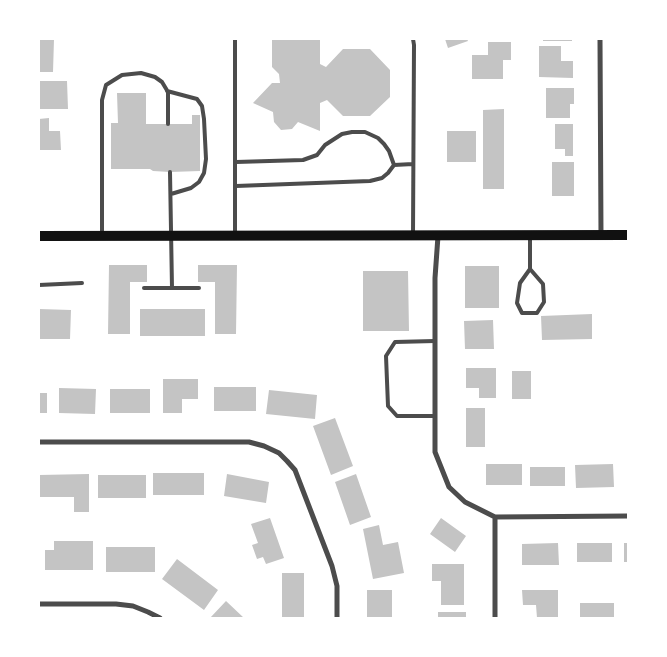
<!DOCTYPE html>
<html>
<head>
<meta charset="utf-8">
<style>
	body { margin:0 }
	#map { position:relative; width:667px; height:657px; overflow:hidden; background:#fff; font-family:"Golos Text",sans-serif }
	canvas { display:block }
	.frame { position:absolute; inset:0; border:40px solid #fff; pointer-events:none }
</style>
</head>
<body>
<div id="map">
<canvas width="667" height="657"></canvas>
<div class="frame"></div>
</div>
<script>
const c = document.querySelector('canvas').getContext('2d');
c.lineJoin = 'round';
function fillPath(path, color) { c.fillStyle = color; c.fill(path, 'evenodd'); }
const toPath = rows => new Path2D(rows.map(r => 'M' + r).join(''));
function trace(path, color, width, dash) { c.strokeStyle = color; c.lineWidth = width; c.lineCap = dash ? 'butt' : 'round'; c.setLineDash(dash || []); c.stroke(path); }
fillPath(toPath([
	[39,39,54,39,53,72,39,72],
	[272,39,320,39,320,64,326,67,343,49,370,49,390,70,390,97,370,116,343,116,327,100,320,103,320,131,298,122,292,129,281,130,274,122,273,112,253,103,272,83,280,83,279,74,272,67],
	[445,39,467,39,468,41,448,48],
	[543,39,572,39,572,41,543,41],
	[488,42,511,42,511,60,503,60,503,79,472,79,472,55,488,55],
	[539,46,561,46,561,61,573,61,573,78,539,77],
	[39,81,67,81,68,109,39,109],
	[546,88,574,88,574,104,570,104,570,118,546,118],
	[117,93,146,93,146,124,192,124,192,115,200,115,200,171,170,172,153,171,150,169,111,169,111,123,118,123],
	[504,109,504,189,483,189,483,110],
	[49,118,49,131,60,131,61,150,39,150,39,119],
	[555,124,573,124,573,156,565,156,565,149,555,149],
	[447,131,476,131,476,162,447,162],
	[552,162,574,162,574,196,552,196],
	[109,265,147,265,147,282,130,282,130,334,108,334],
	[198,265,237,265,236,334,215,334,215,282,198,282],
	[465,266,499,266,499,308,465,308],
	[363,271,408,271,409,331,363,331],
	[39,309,71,310,70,339,39,339],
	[140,309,205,309,205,336,140,336],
	[592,314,592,339,542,340,541,316],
	[493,320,494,349,465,349,464,321],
	[466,368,496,368,496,398,479,398,479,388,466,388],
	[512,371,531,371,531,399,512,399],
	[163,379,198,379,198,399,182,399,182,413,163,413],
	[214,387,256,387,256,411,214,411],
	[59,388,96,389,95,414,59,413],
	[110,389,150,389,150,413,110,413],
	[269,390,317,395,315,419,266,414],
	[39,393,47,393,47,413,39,413],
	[466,408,485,408,485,447,466,447],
	[335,418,353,466,331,475,313,426],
	[486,464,522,464,522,485,486,485],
	[613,464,614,487,576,488,575,465],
	[530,467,565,467,565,486,530,486],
	[153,473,204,473,204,495,153,495],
	[89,474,89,512,74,512,74,497,39,497,39,475],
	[227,474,269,482,266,503,224,496],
	[356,474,371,517,350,525,335,482],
	[98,475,146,475,146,498,98,498],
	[270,518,284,558,266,564,263,557,257,559,252,545,258,543,251,524],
	[441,518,466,536,455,552,430,534],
	[379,525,383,545,398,542,404,573,373,579,363,529],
	[54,541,93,541,93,570,45,570,45,550,54,550],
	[558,543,559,565,522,565,522,544],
	[577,543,612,543,612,562,577,562],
	[624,543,628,543,628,562,624,562],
	[106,547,155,547,155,572,106,572],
	[177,559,218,590,204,610,162,579],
	[432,564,464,564,464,605,441,605,441,581,432,581],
	[282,573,304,573,304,618,282,618],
	[367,590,392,590,392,618,367,618],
	[522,590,558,590,558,618,537,618,536,605,523,605],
	[226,601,244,618,210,618],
	[580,603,614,603,614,618,580,618],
	[438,612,466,612,466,618,438,618]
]), '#c4c4c4');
trace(toPath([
	[235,39,235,235],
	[167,91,197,99,202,106,204,119,206,159,204,173,199,182,191,188,171,194],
	[236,162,303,160,317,155,325,145,342,134,352,132,365,132,378,138,384,144,389,151,394,165],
	[170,172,172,288],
	[236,186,370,181,382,178,388,173,394,165,413,164],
	[413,234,414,45,413,39],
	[102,235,102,100,106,85,122,75,141,73,155,77,162,82,168,92,168,124],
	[530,236,530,269,520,283,517,303,522,313,537,313,544,302,543,284,530,269],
	[39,285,82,283],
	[144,288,199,288],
	[435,416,397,416,388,406,386,356,395,342,435,341]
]), '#4c4c4c', 4);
trace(toPath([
	[600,39,601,236],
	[438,236,435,278,435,452,449,487,465,502,495,517,495,618],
	[39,442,249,442,264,446,279,453,287,461,295,470,332,566,337,586,337,618],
	[495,517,628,516],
	[39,604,116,604,133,606,148,612,160,618]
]), '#4c4c4c', 5);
trace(toPath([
	[39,236,628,235]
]), '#111', 10);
</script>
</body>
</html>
